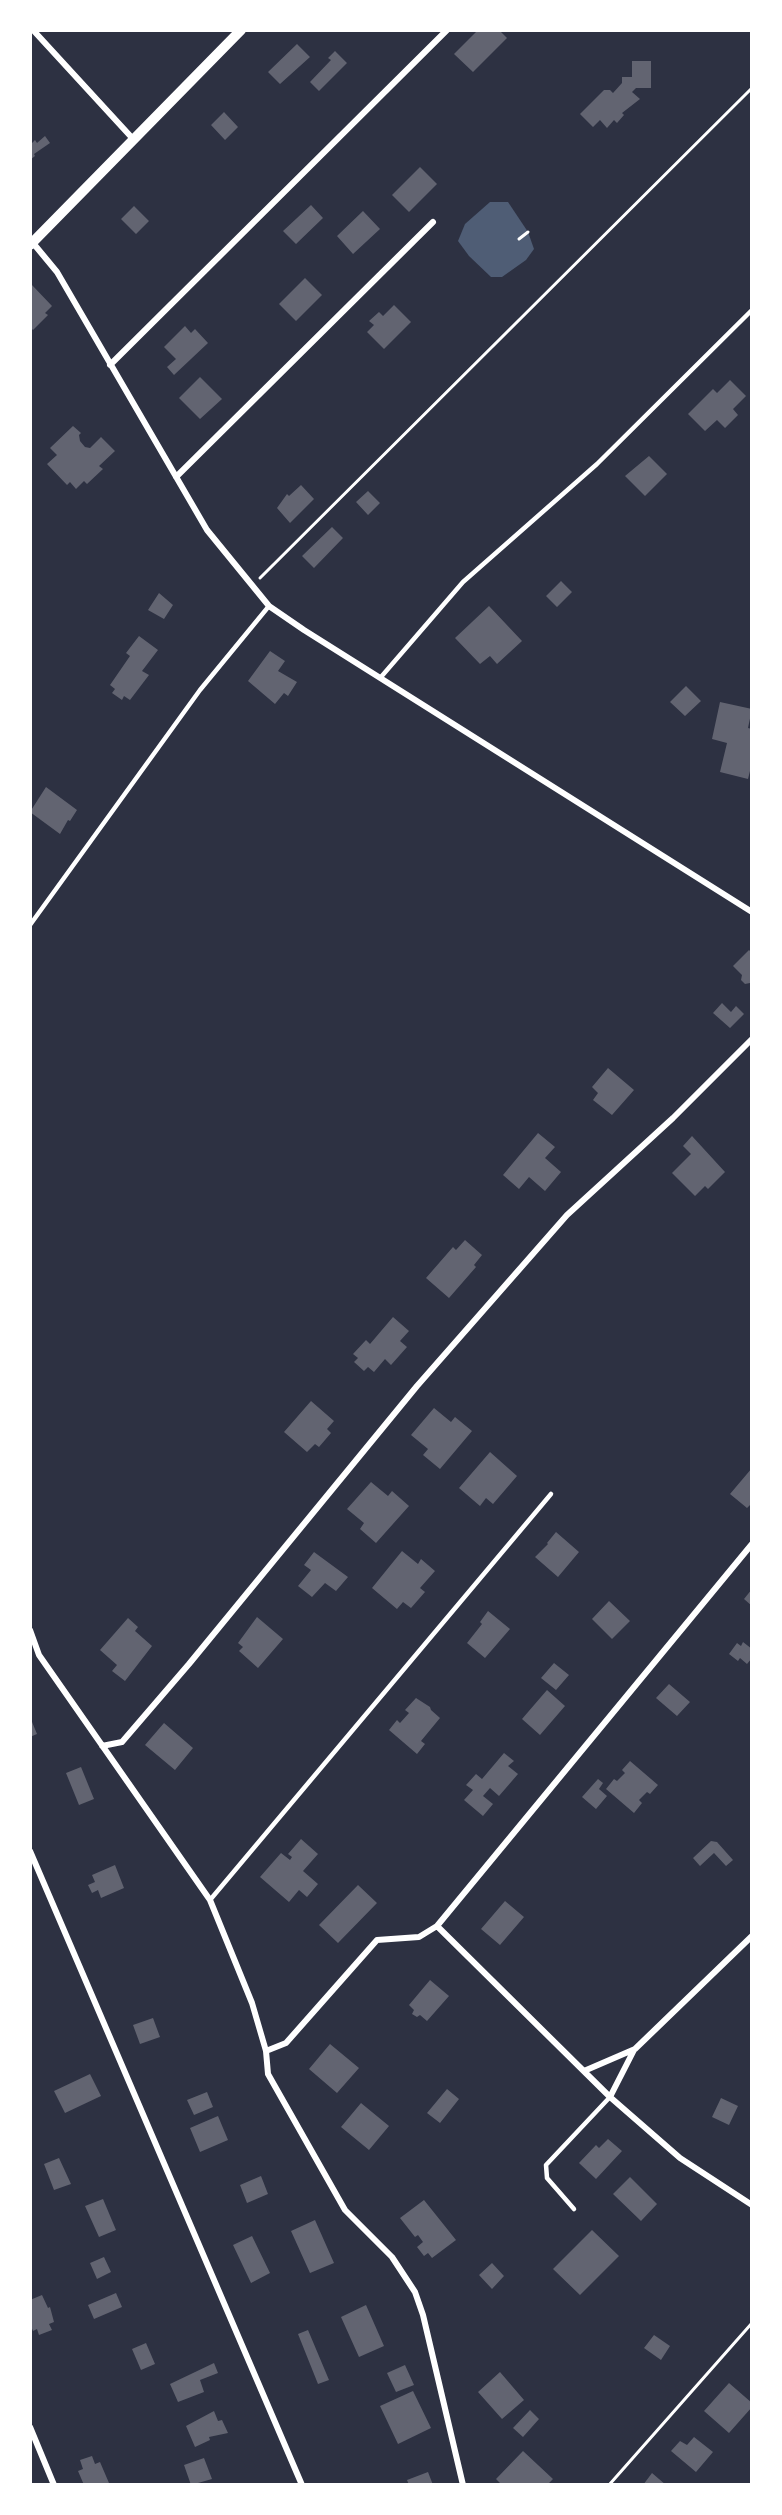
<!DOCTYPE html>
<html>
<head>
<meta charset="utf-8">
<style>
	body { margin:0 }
	#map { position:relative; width:782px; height:2515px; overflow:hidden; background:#2d3142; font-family:"Nunito Sans",sans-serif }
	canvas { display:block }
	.frame { position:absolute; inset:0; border:32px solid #fff; pointer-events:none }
</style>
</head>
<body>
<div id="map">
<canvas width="782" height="2515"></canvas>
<div class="frame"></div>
</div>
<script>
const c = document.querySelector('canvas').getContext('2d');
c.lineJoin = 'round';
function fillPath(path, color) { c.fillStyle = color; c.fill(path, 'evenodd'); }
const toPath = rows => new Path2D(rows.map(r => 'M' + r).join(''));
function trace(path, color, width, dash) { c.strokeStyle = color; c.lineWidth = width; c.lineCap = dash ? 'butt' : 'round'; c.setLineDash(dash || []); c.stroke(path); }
fillPath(toPath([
	[490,202,508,202,528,232,534,249,526,260,502,277,491,277,469,256,458,241,465,224]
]), '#4f5d75');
fillPath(toPath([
	[478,30,499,30,507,38,473,72,454,54],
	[297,44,310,57,280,84,268,72],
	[335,51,347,63,319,91,310,82,331,60,328,58],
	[632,61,651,61,651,88,636,88,632,92,640,99,622,113,624,115,617,123,614,120,607,128,600,120,593,127,580,114,604,90,610,90,613,93,622,83,622,77,632,77],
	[224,112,238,127,225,140,211,125],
	[45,136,50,143,34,154,35,156,30,160,30,145,35,140,37,143],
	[420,167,437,184,409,212,392,195],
	[311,205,323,218,296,244,283,231],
	[134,206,149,221,136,234,121,219],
	[363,211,380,229,353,254,337,236],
	[305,278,322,295,296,321,279,304],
	[32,285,52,306,45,313,48,315,33,330,30,327],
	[394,305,411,322,384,349,367,332,374,325,369,321,379,312,383,316],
	[185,326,191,333,195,329,208,343,174,375,167,367,176,359,164,347],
	[200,377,222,399,200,419,179,398],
	[730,380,746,396,733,409,738,415,725,428,717,420,705,431,688,414,713,389,717,393],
	[73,426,81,433,79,435,80,441,85,447,90,448,101,437,115,451,99,466,103,469,87,484,84,481,76,489,70,482,67,485,47,464,57,455,50,448],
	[649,456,667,474,645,496,625,476],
	[301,485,314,499,290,523,277,508,287,494,289,496],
	[368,491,380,503,368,515,356,502],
	[332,527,343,538,314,568,302,556],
	[561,581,572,592,557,607,546,596],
	[159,593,173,605,164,619,148,610],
	[489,606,522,641,497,664,490,656,480,664,455,638],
	[139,636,158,650,142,671,149,675,130,700,124,696,122,700,112,693,115,689,110,685,130,656,126,653],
	[270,651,285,661,278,671,297,682,288,696,284,693,275,704,248,681],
	[686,686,701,701,685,716,670,702],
	[720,702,752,709,748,728,752,729,752,763,748,779,720,772,727,743,712,739],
	[46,787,77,810,70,821,68,820,60,834,30,812],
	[749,950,752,953,752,985,750,983,745,984,741,980,742,975,733,966],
	[722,1003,731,1012,736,1006,744,1014,730,1028,713,1013],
	[608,1068,634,1090,612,1115,593,1100,598,1093,592,1087],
	[538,1133,555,1147,545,1158,561,1172,545,1191,529,1177,519,1189,503,1175],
	[692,1136,725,1172,708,1189,705,1186,695,1196,672,1173,691,1154,683,1146],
	[465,1240,482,1255,474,1265,476,1267,449,1298,426,1278,453,1247,456,1250],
	[393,1317,409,1331,400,1341,407,1347,391,1365,385,1359,374,1372,368,1367,364,1371,354,1362,358,1358,353,1354,366,1340,370,1344],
	[311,1401,334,1421,327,1429,331,1433,319,1447,315,1444,307,1452,284,1432],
	[434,1408,451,1422,455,1417,472,1431,440,1469,423,1455,428,1449,411,1435],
	[490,1452,517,1476,493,1504,486,1498,480,1506,459,1488],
	[752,1468,752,1503,747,1508,730,1494],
	[371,1482,388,1496,392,1491,409,1506,376,1543,360,1529,364,1523,347,1509],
	[556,1532,579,1552,558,1577,535,1557,548,1544,547,1543],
	[402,1551,418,1564,421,1559,435,1571,420,1588,425,1592,411,1608,403,1602,397,1609,372,1588],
	[314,1552,348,1577,336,1591,325,1583,312,1597,298,1586,311,1570,304,1565],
	[752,1589,752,1606,744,1599],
	[609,1601,630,1621,612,1639,592,1619],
	[488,1611,510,1629,485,1658,467,1643,482,1624,480,1622],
	[257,1617,283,1639,258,1668,239,1651,243,1647,238,1643],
	[128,1618,138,1627,135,1631,152,1646,125,1681,112,1671,117,1665,100,1650],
	[743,1642,752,1649,752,1658,747,1664,740,1658,738,1661,729,1654,737,1643,741,1646],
	[554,1663,569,1675,556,1690,541,1678],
	[669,1684,690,1702,677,1716,656,1698],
	[547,1690,565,1706,540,1735,522,1719],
	[416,1698,430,1707,431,1710,440,1718,421,1741,425,1744,417,1754,389,1730,397,1720,400,1723,409,1713,405,1710],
	[30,1717,37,1734,30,1737],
	[164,1723,193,1748,175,1770,145,1745],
	[504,1753,514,1761,508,1766,518,1774,499,1796,490,1788,483,1796,493,1804,483,1816,464,1800,473,1790,466,1785,476,1774,482,1779],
	[630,1761,658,1785,650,1794,647,1792,639,1800,642,1803,634,1813,606,1789,614,1779,617,1781,625,1773,622,1770],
	[81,1767,94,1799,79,1805,66,1773],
	[598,1779,603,1783,599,1789,607,1796,596,1809,582,1797],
	[301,1839,318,1854,303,1871,318,1884,307,1897,299,1890,289,1902,260,1877,281,1853,290,1860,292,1857,288,1854],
	[711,1841,717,1842,733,1860,726,1866,714,1853,700,1866,693,1858],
	[115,1865,124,1888,101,1898,98,1890,92,1893,88,1885,95,1882,92,1875],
	[358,1885,377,1903,338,1943,319,1925],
	[505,1901,524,1917,500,1945,481,1929],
	[430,1980,449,1996,427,2021,420,2015,417,2017,412,2014,414,2010,409,2005],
	[153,2018,160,2037,140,2044,133,2025],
	[330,2044,359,2068,337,2093,309,2069],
	[90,2074,101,2096,65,2113,54,2091],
	[447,2089,459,2099,440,2123,427,2113],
	[207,2092,213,2107,194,2115,187,2100],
	[721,2098,738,2106,729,2125,712,2117],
	[361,2103,389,2126,369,2150,341,2127],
	[218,2116,228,2140,200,2152,190,2128],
	[608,2139,622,2151,596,2179,579,2163,596,2145,599,2148],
	[59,2158,71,2184,54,2190,44,2164],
	[261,2176,268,2194,247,2203,240,2185],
	[630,2177,657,2204,641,2221,613,2194],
	[103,2199,116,2230,99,2237,85,2206],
	[424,2200,456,2240,432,2258,428,2253,424,2256,417,2247,423,2242,418,2235,415,2237,400,2218],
	[315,2220,334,2263,310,2273,291,2231],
	[592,2230,619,2256,580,2295,553,2269],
	[252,2236,270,2273,251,2283,233,2245],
	[104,2257,111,2272,97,2279,90,2263],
	[492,2263,504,2276,492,2289,479,2275],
	[116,2293,122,2307,94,2319,88,2305],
	[42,2295,48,2308,50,2307,54,2322,49,2324,52,2330,39,2335,37,2329,33,2331,30,2324,30,2300],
	[366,2305,384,2346,359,2357,341,2317],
	[308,2330,329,2380,318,2384,298,2334],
	[654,2335,670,2346,661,2360,644,2348],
	[146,2343,155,2364,141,2370,132,2349],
	[214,2363,218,2373,200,2380,204,2392,178,2402,170,2384],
	[405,2365,414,2385,396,2392,387,2373],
	[500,2372,524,2400,502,2419,478,2392],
	[729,2383,752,2403,752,2407,729,2433,704,2411],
	[413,2391,431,2428,398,2444,380,2406],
	[530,2410,539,2419,523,2437,513,2428],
	[214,2411,218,2421,222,2420,228,2433,209,2437,210,2440,195,2447,186,2426],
	[694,2437,713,2452,696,2472,671,2451,680,2441,687,2445],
	[523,2451,553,2479,547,2485,502,2485,496,2479],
	[92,2456,95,2464,100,2462,109,2483,84,2485,78,2471,83,2469,80,2460],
	[204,2458,212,2479,191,2485,184,2465],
	[428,2472,433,2485,409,2485,407,2480],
	[652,2473,666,2485,643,2485]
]), '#626471');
trace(toPath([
	[519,239,528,232],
	[260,578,752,88],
	[609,2485,752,2323]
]), '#fff', 3);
trace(toPath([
	[381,677,463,582,597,464,752,310],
	[30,925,200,690,269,606],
	[210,1900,551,1494],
	[574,2209,547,2178,546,2165,610,2097]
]), '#fff', 4.5);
trace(toPath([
	[33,30,134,140],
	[33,243,57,272,207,530,269,606,304,630,752,912],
	[110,365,447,30],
	[176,477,433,222],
	[30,1630,39,1655,210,1900,252,2003,266,2051,268,2074,345,2210,392,2257,415,2292,423,2315,463,2485],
	[102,1746,122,1742,189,1664,417,1386,567,1215,673,1118,752,1039],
	[30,1851,302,2485],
	[437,1926,610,2097,680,2158,752,2205],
	[266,2051,286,2043,377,1940,419,1937,437,1926,752,1544],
	[584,2071,635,2049,752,1936],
	[610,2097,634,2050],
	[30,2427,54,2485]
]), '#fff', 6);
trace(toPath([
	[30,245,241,30]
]), '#fff', 10);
</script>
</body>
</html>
